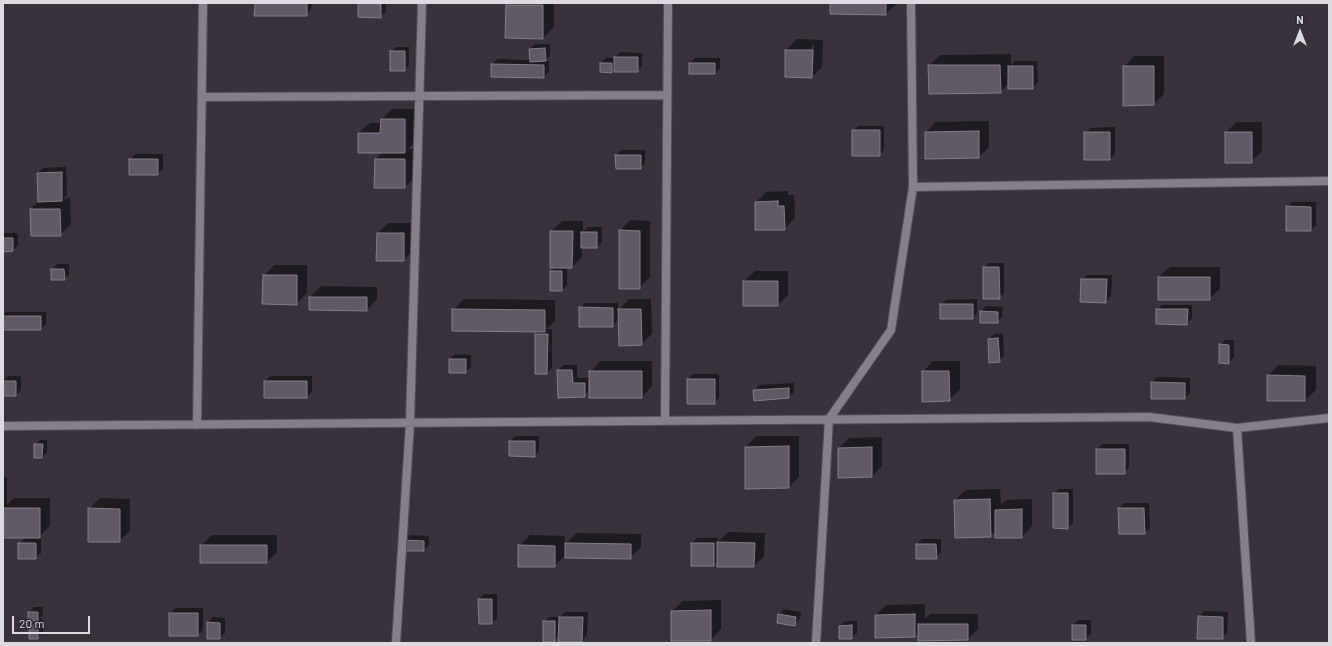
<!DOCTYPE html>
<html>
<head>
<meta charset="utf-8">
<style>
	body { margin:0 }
	#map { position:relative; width:1332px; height:646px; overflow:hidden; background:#37323c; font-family:Barlow,sans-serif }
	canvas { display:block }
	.frame { position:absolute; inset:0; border:4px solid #dddae1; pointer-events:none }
	.north { position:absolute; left:1280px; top:12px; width:40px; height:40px; -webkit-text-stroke:3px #2d2832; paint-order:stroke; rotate:0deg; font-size:11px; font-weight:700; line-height:16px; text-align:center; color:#dddae1 }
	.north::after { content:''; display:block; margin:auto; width:14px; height:18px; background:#dddae1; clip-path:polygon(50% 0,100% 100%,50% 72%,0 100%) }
	.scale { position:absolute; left:12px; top:616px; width:78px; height:18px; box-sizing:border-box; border:2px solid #dddae1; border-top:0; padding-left:5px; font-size:12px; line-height:14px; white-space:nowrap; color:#dddae1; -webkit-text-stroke:3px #2d2832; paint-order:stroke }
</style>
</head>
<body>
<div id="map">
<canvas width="1332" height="646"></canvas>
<div class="frame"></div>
<div class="north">N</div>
<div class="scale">20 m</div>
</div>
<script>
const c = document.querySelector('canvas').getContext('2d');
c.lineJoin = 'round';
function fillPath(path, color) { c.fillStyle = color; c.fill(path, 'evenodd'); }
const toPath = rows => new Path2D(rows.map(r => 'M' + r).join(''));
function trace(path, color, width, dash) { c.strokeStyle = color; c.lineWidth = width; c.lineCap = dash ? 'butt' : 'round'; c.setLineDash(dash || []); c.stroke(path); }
fillPath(toPath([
	[256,3,312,3,311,9,306,15],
	[360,3,386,3,386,12,380,17],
	[509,3,554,3,554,27,543,38,506,37,507,5],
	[831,3,897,3,886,14,831,13],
	[797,39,823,40,822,67,812,77,786,77,786,50],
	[812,45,814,45,813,68,811,68],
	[535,44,550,44,550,55,545,61,549,61,549,72,543,77,492,65,497,59,530,60,530,49],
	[396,47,409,47,409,65,404,70,391,52],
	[620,52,642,53,642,66,637,71,615,69,612,72,601,63,606,58,615,58],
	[1011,54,1011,65,1015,61,1037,61,1038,82,1033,88,1009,83,1000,92,929,66,940,55],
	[1134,56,1164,56,1164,94,1154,104,1124,67],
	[695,58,720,58,720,68,715,73,690,63],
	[392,109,415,109,415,142,408,149,415,149,415,177,405,187,376,159,383,152,359,133,370,123,382,123,382,119],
	[989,121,989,147,979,157,926,132,936,122],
	[1237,122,1262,122,1262,151,1251,162,1226,132],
	[858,126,884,126,884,150,879,155,853,131],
	[1115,127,1115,154,1110,159,1085,133,1090,128],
	[621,150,645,150,645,163,640,168,616,156],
	[135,154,163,154,163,169,157,174,130,160],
	[66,167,67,195,63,199,70,198,71,224,60,235,31,209,39,201,38,173,43,168],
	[788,191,788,195,794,195,795,218,784,229,756,202,766,192],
	[1292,202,1316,202,1316,225,1311,230,1287,207],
	[630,220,650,221,650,277,639,288,620,231],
	[562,221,583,221,583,232,588,227,602,227,602,242,597,247,582,247,582,257,572,267,567,267,567,285,562,290,551,272,555,267,551,232],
	[388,223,414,223,414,249,404,260,378,233],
	[3,233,18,233,18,245,13,250,3,251],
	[989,263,1004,263,1004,293,999,298,984,268],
	[57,264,69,264,69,274,64,279,52,270],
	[274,265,307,265,307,293,296,304,264,276],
	[1170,267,1220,267,1220,289,1209,299,1159,277],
	[755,271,788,271,788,295,778,305,744,281],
	[1087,275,1112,275,1111,296,1106,302,1081,301,1082,280],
	[321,286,377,287,377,299,367,310,310,297],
	[464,299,555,300,555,321,546,329,552,329,552,368,547,373,536,334,539,331,453,310],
	[629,299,651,299,652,334,641,344,619,319,612,326,580,308,585,303,618,303,618,311],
	[977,299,977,313,972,318,941,305,946,300],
	[1162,305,1192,305,1192,318,1187,324,1157,310],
	[986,306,1003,307,1002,317,997,322,981,312],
	[7,312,46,312,46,324,41,329,3,329,3,315],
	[1003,333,1004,356,999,361,989,339,994,334],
	[1225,340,1234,340,1234,357,1229,363,1220,345],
	[455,354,471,355,471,367,465,372,450,359],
	[601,361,652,361,652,386,642,397,590,390,584,396,558,370,564,365,577,365,577,378,590,378,590,372],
	[933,361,960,361,960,390,949,400,923,372],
	[1278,365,1316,366,1316,390,1305,400,1268,376],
	[693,374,719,374,719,398,714,403,688,379],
	[8,376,21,376,21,390,16,395,3,395,3,381],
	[270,376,312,376,312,392,307,397,265,381],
	[1157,377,1190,378,1190,393,1185,398,1152,398,1152,382],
	[794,383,794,392,789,397,754,391,759,385],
	[515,436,539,436,539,451,534,456,510,441],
	[756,436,799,436,799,477,789,487,746,488,746,447],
	[882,437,882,466,872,476,839,448,849,438],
	[40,440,47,440,47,452,42,457,35,445],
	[1102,444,1129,444,1129,467,1124,473,1097,450],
	[3,477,7,477,7,505,14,498,50,498,50,526,38,538,41,538,41,553,35,558,19,544,26,537,3,537],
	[1000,489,1001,505,1006,500,1032,499,1032,526,1022,537,996,531,990,536,955,500,966,490],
	[1059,489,1073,489,1073,522,1068,528,1054,494],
	[100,498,130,499,130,531,119,541,89,509],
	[1124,503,1149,503,1150,528,1144,533,1119,508],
	[728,532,765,533,764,556,754,566,718,561,713,565,692,543,697,538,718,538,718,542],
	[577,533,641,534,641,547,630,558,566,555,554,566,519,546,530,535,565,536,565,544],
	[212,535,277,535,277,552,267,562,201,545],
	[410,535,429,536,429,545,424,550,405,541],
	[922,539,941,539,941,552,936,558,917,544],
	[485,594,497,594,497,618,492,623,479,599],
	[721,600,721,629,711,640,672,611,683,601],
	[925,604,925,619,930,614,978,614,978,629,968,639,919,632,915,636,876,615,886,605],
	[34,607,43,607,43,614,39,619,43,619,43,632,38,638,30,638,30,624,34,620,29,620,29,612],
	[175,608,203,608,203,630,198,635,170,635,170,613],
	[784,609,801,612,800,619,794,625,779,615],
	[1204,611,1228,612,1227,633,1222,638,1199,617],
	[565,612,588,612,587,635,582,641,559,636,554,641,544,622,549,617,560,617],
	[213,617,225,618,225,633,220,638,208,623],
	[1078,620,1091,620,1091,634,1085,639,1073,625],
	[845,621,857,621,857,633,851,638,840,626]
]), '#0007');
const building = toPath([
	[255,3,307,3,307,16,254,16,255,3],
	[358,3,381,4,381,18,358,17,358,3],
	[830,3,886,3,886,15,830,14,830,3],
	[506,5,543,5,543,39,505,38,506,5],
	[545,48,546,61,530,62,529,49,545,48],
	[785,50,813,50,812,78,785,77,785,50],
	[390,51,405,51,405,71,390,71,390,51],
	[614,57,638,57,638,72,614,72,614,57],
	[600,63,612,63,612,73,600,72,600,63],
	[689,63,715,63,715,74,689,74,689,63],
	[491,64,544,65,544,78,491,77,491,64],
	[928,65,1000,65,1001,93,929,94,928,65],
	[1008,66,1033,66,1033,89,1008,89,1008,66],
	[1123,66,1154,66,1154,105,1123,106,1123,66],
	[381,119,405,119,405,153,358,153,358,133,380,133,381,119],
	[852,130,880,130,880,156,852,156,852,130],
	[979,131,979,158,925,159,925,132,979,131],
	[1084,132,1110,132,1110,160,1084,160,1084,132],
	[1225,132,1252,132,1252,163,1225,163,1225,132],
	[615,155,641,155,641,169,616,169,615,155],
	[129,159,158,159,158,175,129,175,129,159],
	[375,159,405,159,405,188,374,188,375,159],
	[62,172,62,201,38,202,37,173,62,172],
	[778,201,778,206,784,206,785,230,755,230,755,202,778,201],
	[1286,206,1311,207,1311,231,1286,231,1286,206],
	[30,209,60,209,61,236,31,236,30,209],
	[619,230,640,231,640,289,619,289,619,230],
	[550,231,573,231,572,268,550,268,550,231],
	[581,232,597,232,597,248,581,248,581,232],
	[377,233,404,233,404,261,376,261,377,233],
	[3,238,13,238,13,251,3,252,3,238],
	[983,267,999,267,1000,299,983,299,983,267],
	[51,269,64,269,65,280,51,280,51,269],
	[550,271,562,271,562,291,550,291,550,271],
	[263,275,297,275,297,305,262,304,263,275],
	[1158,277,1210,277,1210,300,1158,300,1158,277],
	[1081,279,1107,279,1106,303,1080,302,1081,279],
	[743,281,778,281,778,306,743,306,743,281],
	[309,297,367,297,367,311,309,310,309,297],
	[940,304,973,304,973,319,940,319,940,304],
	[579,307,613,308,613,327,579,327,579,307],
	[452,309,545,310,545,332,452,331,452,309],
	[618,309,641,309,642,345,619,346,618,309],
	[1156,309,1188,309,1187,325,1156,324,1156,309],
	[980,311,998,312,998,323,980,323,980,311],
	[3,316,41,316,41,330,3,330,3,316],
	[535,334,548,334,547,374,535,374,535,334],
	[998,338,1000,362,989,363,988,339,998,338],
	[1219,344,1229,345,1229,364,1219,363,1219,344],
	[449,359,466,359,466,373,449,373,449,359],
	[557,370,572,370,573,383,585,383,585,397,558,398,557,370],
	[589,371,642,371,642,398,589,398,589,371],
	[922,371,949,371,950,401,922,402,922,371],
	[1267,375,1305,376,1305,401,1267,401,1267,375],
	[687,379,715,379,715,404,687,404,687,379],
	[3,381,16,381,16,396,3,396,3,381],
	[264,381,307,381,307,398,264,398,264,381],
	[1151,382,1185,383,1185,399,1151,399,1151,382],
	[789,388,789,398,754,401,753,390,789,388],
	[509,441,535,441,535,457,509,456,509,441],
	[34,444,43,444,42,458,34,458,34,444],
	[789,446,789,488,745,489,745,447,789,446],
	[872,447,872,477,838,478,838,448,872,447],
	[1096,449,1125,449,1125,474,1096,474,1096,449],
	[1053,493,1068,493,1068,529,1053,528,1053,493],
	[990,499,991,537,955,538,954,500,990,499],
	[3,508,40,508,40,538,3,538,3,508],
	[88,508,120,509,120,542,88,542,88,508],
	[1118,508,1144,508,1145,534,1119,534,1118,508],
	[1022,509,1022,538,995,538,995,510,1022,509],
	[404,540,424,541,424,551,404,551,404,540],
	[717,542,755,543,754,567,717,567,717,542],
	[18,543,36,543,36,559,18,559,18,543],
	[565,543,631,544,631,559,565,558,565,543],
	[691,543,714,543,714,566,691,566,691,543],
	[916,544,936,544,937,559,916,559,916,544],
	[200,545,267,545,267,563,200,563,200,545],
	[518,545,555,546,555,567,518,567,518,545],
	[478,599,492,599,492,624,479,624,478,599],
	[711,610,711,641,671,641,671,611,711,610],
	[28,612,38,612,38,621,28,621,28,612],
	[169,613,198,613,198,636,169,636,169,613],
	[778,614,796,617,795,626,777,623,778,614],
	[915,614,915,637,875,638,875,615,915,614],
	[1198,616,1223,617,1223,639,1197,639,1198,616],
	[559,617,583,617,582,642,558,642,559,617],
	[543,621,555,621,555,642,543,642,543,621],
	[207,622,220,623,220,639,207,639,207,622],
	[29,624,38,624,38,639,29,639,29,624],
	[918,624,968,624,968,640,918,641,918,624],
	[852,625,852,639,839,639,839,626,852,625],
	[1072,625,1086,625,1086,640,1072,640,1072,625]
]);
fillPath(building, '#605a66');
trace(building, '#847d89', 1);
const minor = toPath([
	[202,97,667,95],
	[913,187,1329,181],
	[665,420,668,3],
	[197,425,203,3],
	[3,426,1149,417,1237,428,1329,418],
	[1237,428,1251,643],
	[396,643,410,423,422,3],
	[816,643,829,419,891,330,913,187,911,3]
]);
trace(minor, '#544f58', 10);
trace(minor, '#857f8b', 8);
</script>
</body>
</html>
